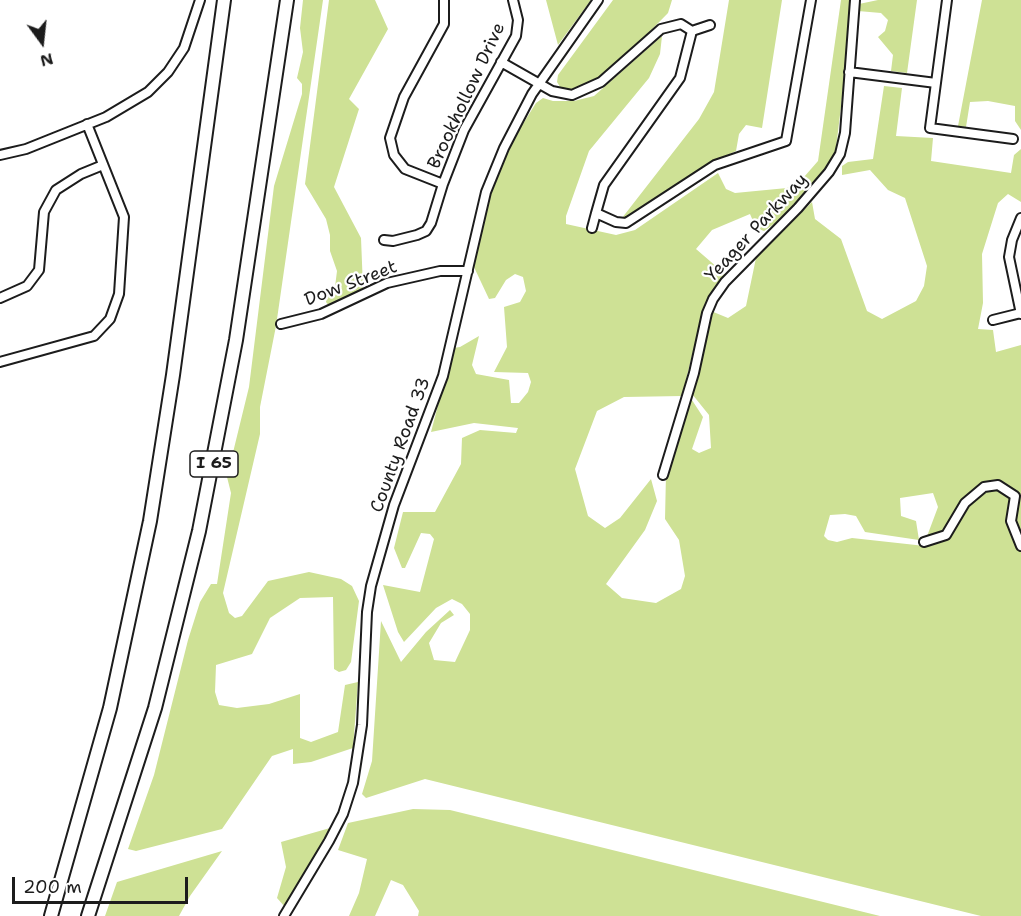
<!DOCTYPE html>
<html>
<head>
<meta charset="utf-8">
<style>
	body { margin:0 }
	#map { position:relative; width:1021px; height:916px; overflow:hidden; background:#fff; font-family:"Shantell Sans",sans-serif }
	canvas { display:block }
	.north { position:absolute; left:12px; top:12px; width:60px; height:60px; -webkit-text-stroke:4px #fff; paint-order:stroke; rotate:165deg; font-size:16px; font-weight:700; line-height:24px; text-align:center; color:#1c1c1c }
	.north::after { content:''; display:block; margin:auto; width:21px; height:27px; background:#1c1c1c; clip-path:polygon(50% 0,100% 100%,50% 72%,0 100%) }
	.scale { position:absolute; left:12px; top:877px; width:176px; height:27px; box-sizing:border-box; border:3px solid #1c1c1c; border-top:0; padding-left:8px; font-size:18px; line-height:21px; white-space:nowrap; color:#1c1c1c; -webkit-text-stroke:4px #fff; paint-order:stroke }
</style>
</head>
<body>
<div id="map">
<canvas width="1021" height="916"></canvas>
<div class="north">N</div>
<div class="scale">200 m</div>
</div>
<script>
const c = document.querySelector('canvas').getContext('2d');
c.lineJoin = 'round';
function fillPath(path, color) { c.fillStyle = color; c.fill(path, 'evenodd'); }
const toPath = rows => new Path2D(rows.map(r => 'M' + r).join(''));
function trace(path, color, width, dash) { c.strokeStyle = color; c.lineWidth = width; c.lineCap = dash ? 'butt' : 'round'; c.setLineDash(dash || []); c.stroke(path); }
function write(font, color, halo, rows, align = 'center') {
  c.font = font + ' "Shantell Sans",sans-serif'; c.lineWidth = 4.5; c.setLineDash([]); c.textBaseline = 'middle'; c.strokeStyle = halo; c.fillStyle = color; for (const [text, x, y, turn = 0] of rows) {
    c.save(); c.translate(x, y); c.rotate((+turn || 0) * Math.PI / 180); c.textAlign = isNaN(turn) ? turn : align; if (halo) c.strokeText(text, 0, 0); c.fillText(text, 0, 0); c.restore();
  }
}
fillPath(toPath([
	[303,0,323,0,276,326,260,407,260,434,223,593,229,613,235,618,242,616,268,581,309,572,341,579,352,586,359,601,351,662,346,670,339,672,334,669,333,597,300,598,270,618,252,654,216,665,215,692,219,705,237,708,269,704,300,694,300,738,311,742,338,732,345,685,358,682,353,748,311,762,293,764,293,749,272,756,222,829,136,851,128,849,154,775,188,640,200,602,211,584,217,584,231,493,227,477,249,387,274,186,302,94,302,84,297,78,303,52,300,28],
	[329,0,375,0,388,29,349,99,359,109,334,187,361,238,363,288,329,306,326,302,327,294,335,287,337,271,330,251,330,235,326,219,305,184],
	[546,0,591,0,558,45],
	[613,0,672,0,668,13,608,74,575,91,562,90,557,82,558,75],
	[729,0,782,0,762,128,746,125,739,134,736,151,710,163,648,208,627,219,622,218,699,119,714,92],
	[841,0,852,0,852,16,835,156,818,181,786,216,764,231,756,228,750,214,712,230,696,249,725,274,705,303,682,396,624,397,597,411,575,469,588,516,605,528,620,518,651,479,657,501,645,530,606,584,622,598,656,603,681,589,685,576,679,540,665,519,666,474,690,397,703,417,692,449,699,453,711,448,709,415,692,394,711,311,728,318,746,306,756,258,812,202,815,219,841,239,867,311,882,319,916,301,924,286,927,266,905,198,888,190,870,170,842,175,842,166,848,162,873,159,884,86,902,88,896,136,933,138,931,161,1011,173,1014,155,1021,149,1021,202,1008,194,998,203,982,254,983,303,978,329,993,330,996,352,1021,345,1021,542,1014,522,1017,496,1004,483,993,482,962,502,943,534,926,539,938,507,933,493,900,498,901,516,916,521,919,540,865,532,856,516,845,514,830,515,824,536,828,540,837,542,852,538,925,546,947,537,961,512,980,493,993,487,1013,496,1011,532,1021,552,1021,916,981,916,425,779,366,798,362,794,372,761,381,621,401,662,426,632,450,610,454,615,441,623,429,643,434,660,455,662,470,630,470,614,462,604,452,599,436,608,404,642,398,632,383,585,420,592,434,539,430,534,421,533,405,568,402,568,394,548,403,512,435,512,461,464,462,438,480,430,516,433,518,428,474,423,431,432,453,348,460,347,479,336,472,365,476,374,509,380,511,403,519,403,528,392,531,382,528,373,494,372,507,347,504,307,520,302,526,291,523,277,515,274,506,280,495,298,489,299,473,265,491,192,511,143,536,103,543,98,553,101,574,101,594,96,662,36,660,54,649,78,589,151,566,216,566,224,616,235,635,230,718,173,726,189,735,193,787,188,804,177,818,161],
	[878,0,917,0,907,73,891,71,893,55,878,37,885,31,888,20,881,13,858,11,859,4],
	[982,0,1021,0,1021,130,1015,121,1015,106,988,101,970,102,966,127,958,126],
	[413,809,450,810,880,916,418,916,419,911,403,885,391,880,375,916,349,916,359,893,367,859,338,850,348,823],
	[330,828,285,907,277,898,286,867,281,842],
	[222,851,190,896,179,916,105,916,117,882]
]), '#cee195');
const minor = toPath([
	[947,0,930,128,1013,139],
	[710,25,692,31,680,78,604,185,596,213,616,222,626,223,715,165,786,141,811,0],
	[501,62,552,91,572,95,601,82,661,29,681,24,692,31],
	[849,72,936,83],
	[0,155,26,149,106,117,148,92,168,72,184,48,200,0],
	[443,184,405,169,394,155,390,138,404,97,444,24,444,0],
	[592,228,596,213],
	[384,240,393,241,417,235,426,231,431,223,443,184,464,130,516,36,518,20,513,0],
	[0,298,27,286,39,270,44,212,56,190,81,174,103,165],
	[1021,314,1009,257,1012,240,1021,218],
	[993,320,1021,313],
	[281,324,321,314,387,283,440,271,468,271],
	[0,362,94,336,110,319,119,294,124,217,87,124],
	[663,475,694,373,707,313,713,299,725,282,798,208,829,172,840,154,845,133,855,0],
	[924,542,946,535,965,503,984,487,998,485,1015,496,1011,521,1021,546],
	[284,916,329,841,343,814,353,783,362,725,367,612,371,586,394,505,443,376,486,192,504,148,532,94,598,0]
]);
const highway = toPath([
	[51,916,110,708,150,521,173,375,224,0],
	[88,916,155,708,199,531,236,340,287,0]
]);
trace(minor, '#1c1c1c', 12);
trace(highway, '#1c1c1c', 16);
trace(minor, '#fff', 8);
trace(highway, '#fff', 12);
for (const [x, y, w] of [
	[214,464,48]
]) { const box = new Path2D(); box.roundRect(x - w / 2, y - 13, w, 26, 4.5); c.fillStyle = '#fff'; c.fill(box); trace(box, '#1c1c1c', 1.5); }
write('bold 16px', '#1c1c1c', null, [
	["I 65",214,464]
]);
write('18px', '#1c1c1c', '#fff', [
	["Brookhollow Drive",467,96,-65],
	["Yeager Parkway",757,228,-47],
	["Dow Street",351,284,-21],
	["County Road 33",401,445,-70]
]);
</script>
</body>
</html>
